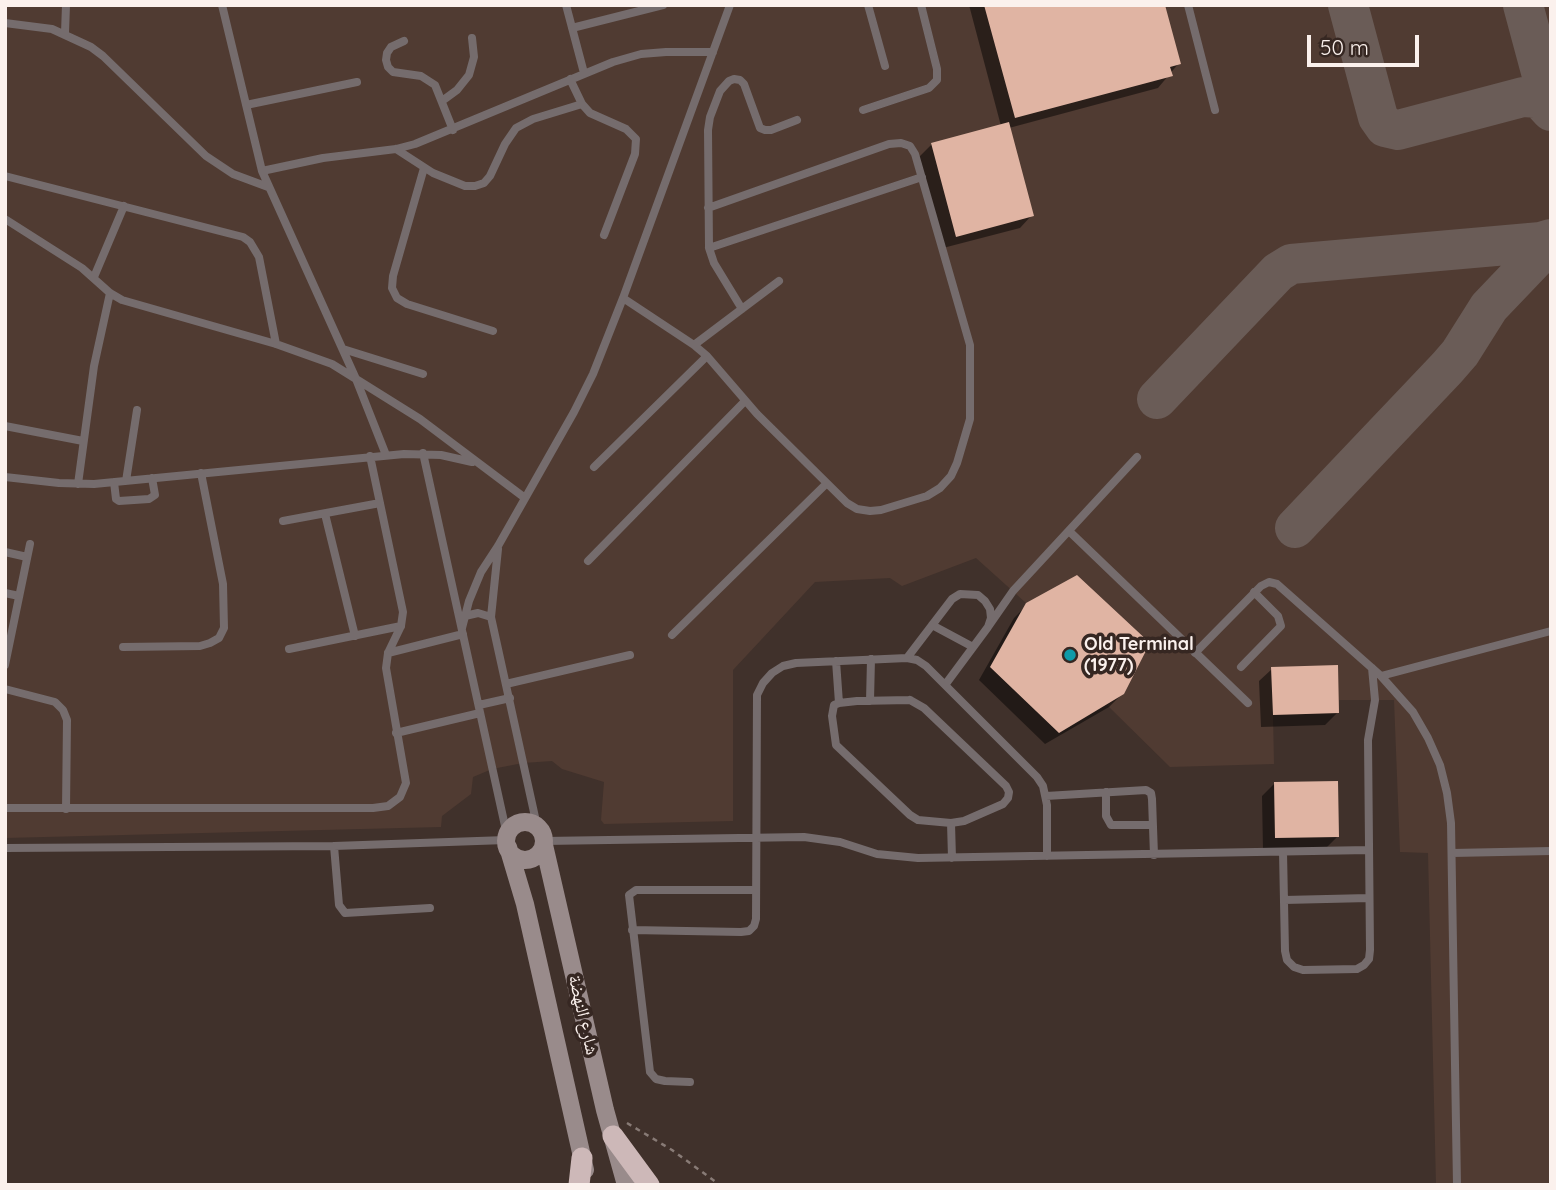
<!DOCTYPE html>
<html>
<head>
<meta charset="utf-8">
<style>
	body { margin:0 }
	#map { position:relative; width:1556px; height:1190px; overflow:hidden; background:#40312b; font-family:Quicksand,sans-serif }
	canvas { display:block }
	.frame { position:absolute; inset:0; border:7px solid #fbf1ed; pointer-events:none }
	.scale { position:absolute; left:1307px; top:35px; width:112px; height:32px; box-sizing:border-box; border:4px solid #fbf1ed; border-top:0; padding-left:9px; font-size:21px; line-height:24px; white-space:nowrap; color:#fbf1ed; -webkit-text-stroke:5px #362722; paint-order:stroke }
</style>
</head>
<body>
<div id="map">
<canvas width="1556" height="1190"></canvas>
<div class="frame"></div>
<div class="scale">50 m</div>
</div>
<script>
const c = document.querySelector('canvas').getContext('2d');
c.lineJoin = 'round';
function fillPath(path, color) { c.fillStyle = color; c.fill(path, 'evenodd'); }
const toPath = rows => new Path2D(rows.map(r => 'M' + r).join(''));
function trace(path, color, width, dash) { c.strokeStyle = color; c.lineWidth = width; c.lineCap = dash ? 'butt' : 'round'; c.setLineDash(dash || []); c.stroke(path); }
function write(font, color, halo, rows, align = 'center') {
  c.font = font + ' Quicksand,"Noto Naskh Arabic",sans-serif'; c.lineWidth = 7; c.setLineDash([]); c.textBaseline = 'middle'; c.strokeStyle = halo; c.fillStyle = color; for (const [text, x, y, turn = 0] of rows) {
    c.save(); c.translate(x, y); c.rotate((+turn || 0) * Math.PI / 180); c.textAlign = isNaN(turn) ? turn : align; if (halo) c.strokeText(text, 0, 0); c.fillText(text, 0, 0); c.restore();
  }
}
fillPath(toPath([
	[5,5,1551,5,1551,1185,1436,1185,1428,853,1400,852,1394,700,1339,700,1339,713,1273,715,1274,764,1170,767,1107,705,1124,694,1150,643,1077,575,1026,603,976,558,902,586,890,578,815,582,733,670,733,821,604,824,601,820,604,782,562,769,552,761,523,763,492,769,473,777,471,794,442,816,441,827,5,838]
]), '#503b32');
fillPath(toPath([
	[969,5,1164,5,1179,63,1158,88,1009,128,1032,215,1020,228,943,248,919,157,932,144,1001,126],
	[1028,604,1123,693,1109,707,1045,744,979,680,1014,618],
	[1272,669,1338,712,1325,725,1261,727,1259,681],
	[1275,783,1338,836,1325,849,1263,850,1262,796]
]), '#0007');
trace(toPath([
	[1348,5,1378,117,1385,127,1398,130,1523,97,1539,98,1551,111],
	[1523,5,1551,109],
	[1157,399,1278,272,1291,264,1541,242,1551,239],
	[1295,528,1447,368,1460,353,1489,307,1551,242]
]), '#6a5c57', 40);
fillPath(toPath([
	[984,5,1165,5,1181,64,1170,67,1173,76,1015,118],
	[1009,122,1034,216,956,237,931,143],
	[1077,575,1150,643,1124,694,1059,733,990,667,1026,603],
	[1338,665,1339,713,1273,715,1271,667],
	[1338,781,1339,837,1275,838,1274,782]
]), '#e0b4a3');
trace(toPath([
	[627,1123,672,1150,720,1185]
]), '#887b76', 2.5, [5, 5]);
trace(toPath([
	[222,5,262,171,356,379,386,455],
	[566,5,584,73],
	[868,5,885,66],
	[1188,5,1215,110],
	[5,23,52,29,91,47,103,56,206,156,233,174,268,187],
	[572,28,663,5],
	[65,33,66,5],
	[404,41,391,47,387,53,386,60,388,67,393,72,421,76,435,85,453,130],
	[570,79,582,104,590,113,626,129,636,139,635,154,604,235],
	[442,101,457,90,469,75,474,57,472,38],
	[246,105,357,82],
	[863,110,929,88,937,80,937,69,921,5],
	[396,149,433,173,465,186,475,186,484,183,490,176,505,144,516,128,533,119,582,104],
	[424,168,393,276,392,288,397,298,407,304,493,331],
	[262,171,323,158,396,149,415,144,613,62,641,54,666,52,713,52],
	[5,176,243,237,250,242,259,257,276,344],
	[5,219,82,268,110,293,122,300,276,344,332,364,420,419,525,498],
	[709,248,922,177],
	[94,277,124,206],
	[623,298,694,345,707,356,757,414,847,503,857,509,870,511,881,510,927,496,940,488,951,476,957,463,970,419,970,345,915,154,910,146,901,143,889,144,708,208],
	[742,309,714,263,709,248,708,130,710,117,720,91,729,81,734,79,740,80,744,84,760,128,765,130,771,130,797,120],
	[694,345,779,281],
	[343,349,423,374],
	[5,426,83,441],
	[423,453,507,835],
	[594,467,707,356],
	[5,477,59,483,94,484,404,454,441,455,472,462],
	[126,481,137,410],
	[114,482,116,499,119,501,149,499,155,495,152,478],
	[78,484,94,366,110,293],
	[325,514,355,636],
	[283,521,380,503],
	[1069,531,1248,703],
	[498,549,491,617,537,826],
	[5,552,27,557],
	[588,561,745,401],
	[5,593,19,596],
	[465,616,478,613,491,617],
	[932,625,973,647],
	[988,627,1013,591,1137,457],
	[462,628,469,601,481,572,498,546,574,412,593,374,623,298,730,5],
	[672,635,826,484],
	[123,647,200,646,210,643,219,638,224,628,223,584,201,473],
	[289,649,401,626],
	[388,653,463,634],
	[1195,653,1261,586,1269,582,1277,584,1381,676,1413,712,1428,738,1440,765,1447,793,1451,823,1457,1185],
	[907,658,952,599,960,594,978,595,985,601,990,609,991,618,988,627,945,685],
	[836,661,839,703],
	[5,665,30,544],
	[1241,667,1281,626,1278,616,1254,592],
	[1381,676,1551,631],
	[506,684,630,655],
	[5,689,55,702,63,710,67,720,66,809],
	[910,700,924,708,1006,786,1009,792,1008,798,1003,804,964,821,951,823,918,820,910,815,836,745,832,716,834,705,839,703,857,701,910,700],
	[870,701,871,659],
	[479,705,510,698],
	[396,733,480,713],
	[1106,792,1106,816,1111,825,1152,825],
	[1046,796,1146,790,1151,793,1152,799,1154,855],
	[5,808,373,808,388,806,400,797,406,783,386,668,388,653,401,626,403,612,370,456],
	[951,823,952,858],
	[544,841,804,837,840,842,877,854,918,858,1369,850],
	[334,846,339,905,345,913,430,908],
	[5,848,334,846,506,840],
	[1283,852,1285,951,1287,960,1294,967,1303,970,1357,969,1364,965,1369,959,1370,950,1368,740,1375,700,1372,668],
	[1452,853,1551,851],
	[1284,900,1369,898],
	[632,930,741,932,749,931,754,926,756,919,757,695,763,683,772,673,783,666,796,663,907,658,917,660,926,666,1037,777,1043,786,1047,805,1047,856],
	[690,1082,665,1081,656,1079,650,1072,629,895,636,890,756,890]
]), '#756c6d', 8);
trace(toPath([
	'506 841a19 19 0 1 1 38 0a19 19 0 1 1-38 0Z',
	[544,845,605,1110,626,1185],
	[508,847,525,904,585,1170]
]), '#998b8b', 18);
trace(toPath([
	[613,1136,649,1185],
	[579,1185,582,1158]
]), '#cdb8b8', 21);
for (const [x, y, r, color] of [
	[1070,655,7,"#0f9aa8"]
]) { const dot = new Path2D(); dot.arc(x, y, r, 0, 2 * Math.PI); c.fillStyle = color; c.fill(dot); trace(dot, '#362722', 2.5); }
write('bold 18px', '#fbf1ed', '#362722', [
	["Old Terminal",1084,645],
	["(1977)",1084,666]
], 'left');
write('18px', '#fbf1ed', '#362722', [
	["شارع النهضة",583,1015,77]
]);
</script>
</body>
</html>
